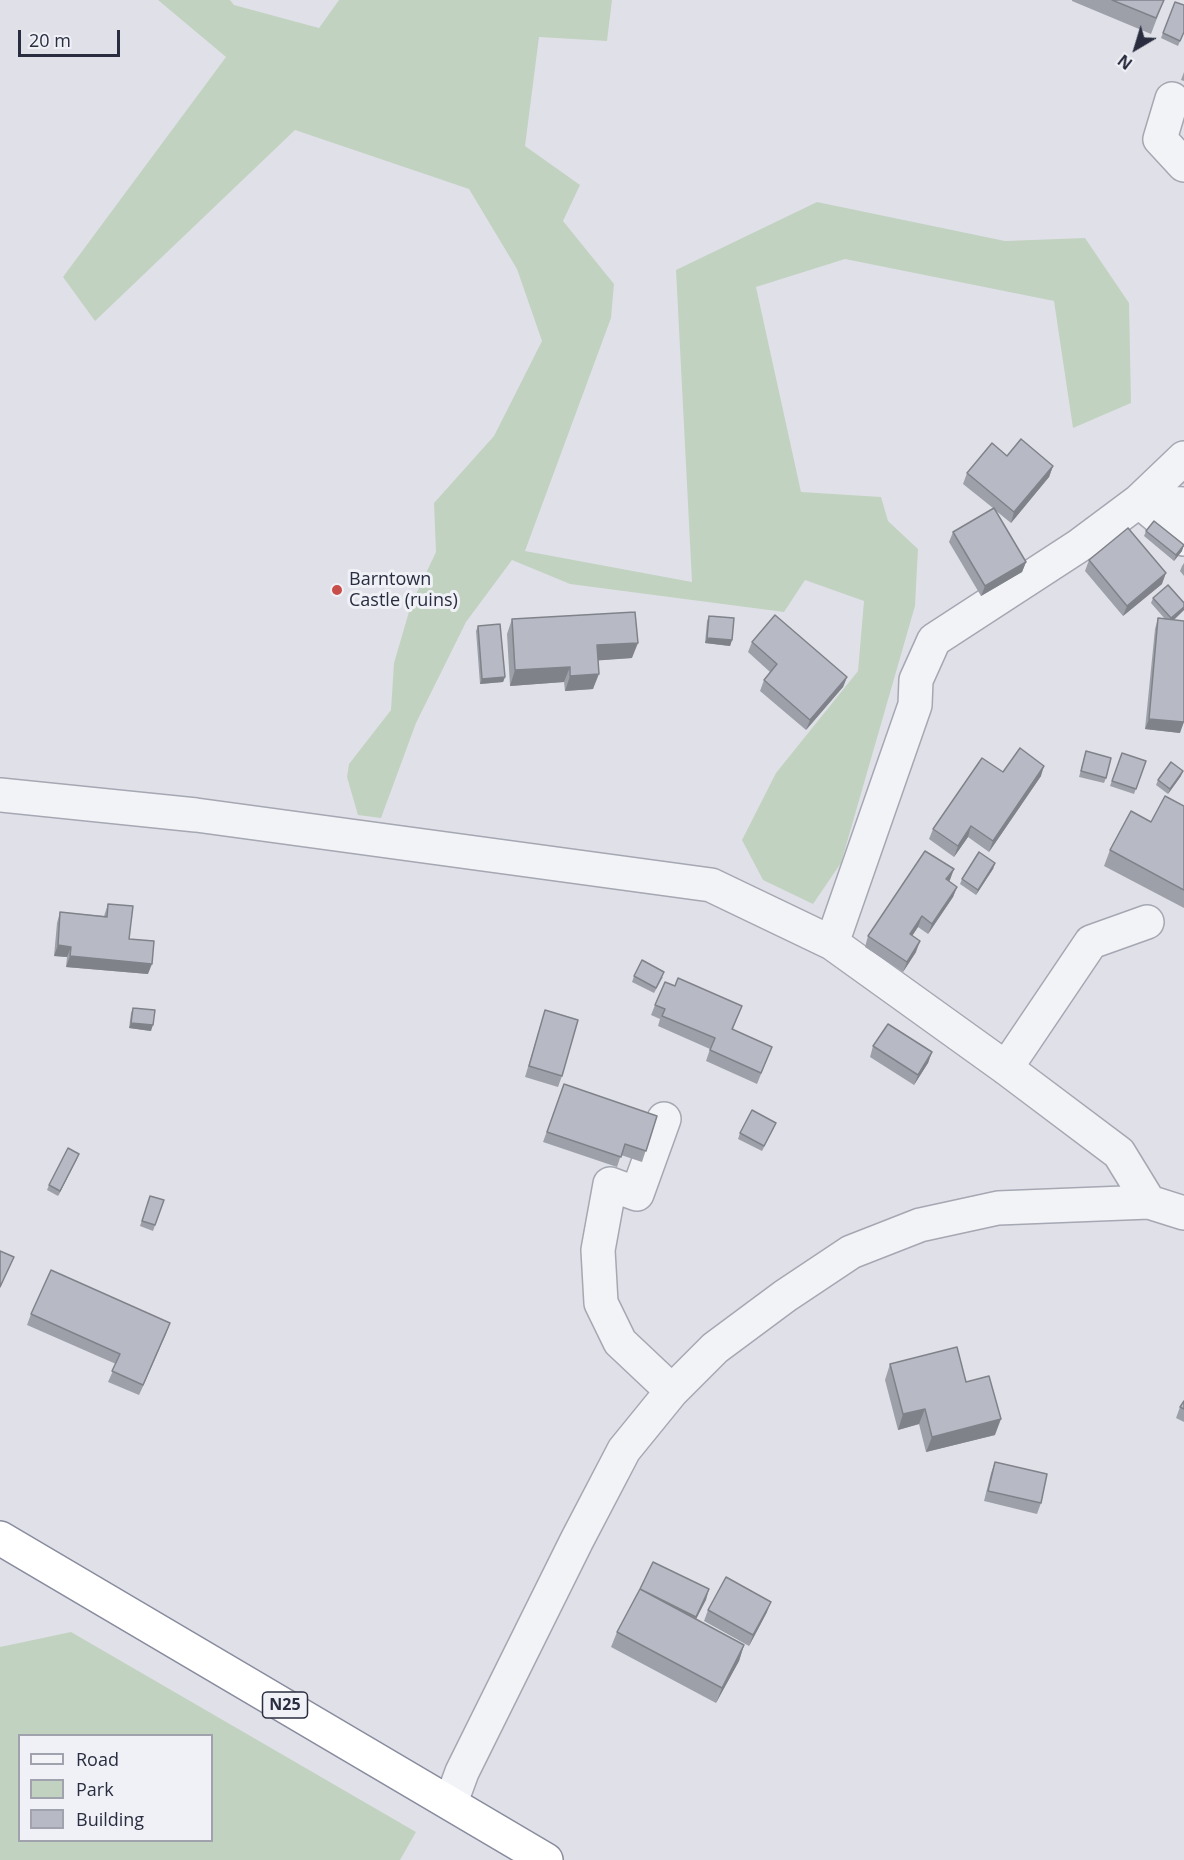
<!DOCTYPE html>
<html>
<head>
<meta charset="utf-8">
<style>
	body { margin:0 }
	#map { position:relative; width:1184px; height:1860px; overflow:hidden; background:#e0e1e8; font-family:"Open Sans",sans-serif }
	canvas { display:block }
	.legend { position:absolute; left:18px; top:1734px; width:195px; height:108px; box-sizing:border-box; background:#eff1f6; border:2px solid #a0a3ad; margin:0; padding:8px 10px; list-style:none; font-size:18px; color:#292d3f }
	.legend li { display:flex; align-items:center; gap:12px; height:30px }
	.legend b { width:30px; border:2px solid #a0a3ad }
	.north { position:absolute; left:1106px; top:18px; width:60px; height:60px; -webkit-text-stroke:4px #eff1f6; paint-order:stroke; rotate:218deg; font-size:16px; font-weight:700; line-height:24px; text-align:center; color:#292d3f }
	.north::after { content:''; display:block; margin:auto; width:21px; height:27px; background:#292d3f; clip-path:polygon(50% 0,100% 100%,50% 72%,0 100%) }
	.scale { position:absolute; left:18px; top:30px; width:102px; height:27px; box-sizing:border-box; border:3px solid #292d3f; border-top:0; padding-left:8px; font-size:18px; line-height:21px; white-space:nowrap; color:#292d3f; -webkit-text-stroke:4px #eff1f6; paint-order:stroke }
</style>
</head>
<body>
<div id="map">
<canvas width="1184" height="1860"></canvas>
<ul class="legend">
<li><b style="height:8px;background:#f2f3f7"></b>Road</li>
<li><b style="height:16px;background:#c2d2c1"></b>Park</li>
<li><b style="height:16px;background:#b7bac5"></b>Building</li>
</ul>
<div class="north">N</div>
<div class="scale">20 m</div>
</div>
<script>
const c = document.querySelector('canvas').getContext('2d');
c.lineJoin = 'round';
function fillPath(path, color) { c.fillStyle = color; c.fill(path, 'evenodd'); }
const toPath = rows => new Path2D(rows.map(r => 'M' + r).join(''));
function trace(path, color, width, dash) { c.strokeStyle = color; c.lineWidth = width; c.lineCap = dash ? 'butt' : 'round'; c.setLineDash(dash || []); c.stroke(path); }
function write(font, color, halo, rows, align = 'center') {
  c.font = font + ' "Open Sans",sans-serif'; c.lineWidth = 6; c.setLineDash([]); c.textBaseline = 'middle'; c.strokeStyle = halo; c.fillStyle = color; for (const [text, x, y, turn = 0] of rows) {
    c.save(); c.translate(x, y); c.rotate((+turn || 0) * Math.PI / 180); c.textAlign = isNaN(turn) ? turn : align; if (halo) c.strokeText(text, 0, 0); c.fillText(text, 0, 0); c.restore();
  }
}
fillPath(toPath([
	[158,0,230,0,234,5,319,28,339,0,612,0,607,41,539,37,525,146,580,185,563,221,614,284,611,318,525,551,692,582,676,270,817,202,1005,241,1085,238,1129,303,1131,403,1073,428,1054,301,845,259,756,287,801,492,881,497,888,521,918,549,915,606,841,863,813,904,763,880,742,840,776,773,858,671,864,601,805,580,784,612,570,584,512,560,466,622,416,723,381,818,358,815,347,777,349,764,391,710,394,663,411,605,436,552,434,503,494,436,542,341,517,269,469,189,295,130,95,321,63,277,226,57],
	[71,1632,416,1832,400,1860,0,1860,0,1647],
	[20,1736,212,1736,212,1840,20,1840]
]), '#c2d2c1');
const minor = toPath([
	[1172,99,1160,139,1184,165],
	[1139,501,1184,539],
	[1139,501,1184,504],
	[0,795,196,815,711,885,832,943,1006,1068,1119,1153,1149,1202],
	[832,943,915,705,916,680,934,640,1080,545,1139,501,1184,458],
	[1006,1068,1091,942,1147,922],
	[664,1119,637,1194,610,1184,598,1250,601,1303,620,1342,672,1391],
	[451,1802,462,1772,577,1540,624,1450,672,1391,715,1348,785,1296,851,1252,920,1225,998,1208,1149,1202,1184,1213]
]);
const highway = toPath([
	[0,1538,546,1860]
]);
trace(minor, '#a5a7b2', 36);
trace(highway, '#888c9e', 36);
trace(minor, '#f2f3f7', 33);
trace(highway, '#fff', 33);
fillPath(toPath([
	[1072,0,1164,0,1151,34,1072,1],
	[1175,2,1184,32,1178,46,1161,38],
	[1184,72,1184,81,1181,80],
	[1007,456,1053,466,1049,477,1011,523,995,510,1026,562,1022,572,981,596,949,542,953,532,993,508,963,484,967,473],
	[1146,531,1182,551,1174,561,1144,536],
	[1089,560,1162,584,1123,616,1085,571],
	[1184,563,1184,576,1180,571,1182,566],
	[1153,598,1184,610,1174,620,1180,733,1145,729,1155,629,1158,618,1165,619,1151,603],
	[709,616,732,640,730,646,705,643,707,621],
	[512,619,632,658,598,660,593,689,565,691,564,682,510,686,507,634],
	[478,626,505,677,503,682,480,684,476,631],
	[752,642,847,677,843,687,806,730,760,691,764,680,770,672,748,652],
	[1086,751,1106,778,1104,783,1079,777],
	[1122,753,1146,761,1134,794,1110,786],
	[1003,772,1041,776,989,852,968,837,954,857,929,839,933,829],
	[1181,776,1168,794,1156,785,1158,780],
	[1184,806,1184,908,1104,866,1110,850,1151,822],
	[995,863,993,869,976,895,960,884,962,879],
	[950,880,949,881,957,887,953,897,928,934,918,927,912,936,916,952,903,972,865,947,868,936],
	[108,904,129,939,148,974,66,967,67,957,54,956,57,923,60,912,104,916],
	[634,976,663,977,654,993,632,982],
	[675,986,742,1006,733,1029,768,1057,757,1084,706,1061,710,1049,658,1026,660,1019,651,1015,655,1005],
	[133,1008,151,1031,129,1028,131,1013],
	[545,1010,562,1076,558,1087,525,1077],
	[873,1046,932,1052,928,1063,914,1085,870,1057],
	[564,1084,657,1116,642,1162,621,1155,617,1167,543,1142],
	[774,1128,762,1151,738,1139,740,1133],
	[77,1159,58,1196,47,1190,49,1185],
	[150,1196,164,1200,153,1231,140,1226],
	[31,1314,170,1323,139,1395,108,1382,116,1364,27,1325],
	[890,1364,966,1382,995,1435,926,1452,919,1424,898,1430,885,1380],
	[1184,1401,1184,1422,1176,1418,1180,1407],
	[995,1462,1041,1503,1037,1514,984,1501,991,1473],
	[709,1589,696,1619,744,1645,739,1661,716,1703,611,1647,617,1632,639,1591],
	[708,1610,767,1612,749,1646,704,1621]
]), '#9da0a9');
fillPath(toPath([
	[1053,466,1049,477,1011,523,1014,512],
	[1184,545,1182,551,1174,561,1176,555],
	[1026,562,1022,572,981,596,985,586],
	[1166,573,1162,584,1123,616,1127,606],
	[1184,607,1184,610,1169,624,1171,618],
	[707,638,732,640,730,646,705,643],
	[638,643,632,658,591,661,597,645],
	[570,667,564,682,510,686,515,670],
	[599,674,593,689,565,691,570,676],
	[505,677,503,682,480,684,482,679],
	[847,677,843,687,806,730,810,720],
	[1149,719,1184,722,1180,733,1145,729],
	[1044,766,1041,776,989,852,993,841],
	[1183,771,1181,776,1168,794,1170,789],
	[971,826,968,837,954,857,958,846],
	[995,863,993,869,976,895,978,890],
	[954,869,950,880,943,890,946,879],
	[957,887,953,897,928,934,932,924],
	[922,916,918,927,906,945,910,934],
	[920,941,916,952,903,972,907,962],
	[58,945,71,947,67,957,54,956],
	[70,956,152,964,148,974,66,967],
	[131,1023,153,1025,151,1031,129,1028],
	[932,1052,928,1063,914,1085,918,1075],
	[79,1154,77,1159,58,1196,60,1191],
	[170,1323,166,1334,139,1395,143,1385],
	[925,1409,919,1424,898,1430,903,1414],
	[1001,1419,995,1435,926,1452,932,1437],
	[709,1589,706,1600,692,1627,696,1617],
	[771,1602,767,1612,749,1646,753,1635],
	[744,1645,739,1661,716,1703,722,1688]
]), '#80828a');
const building = toPath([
	[1112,0,1164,0,1156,18,1112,0],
	[1175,2,1184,5,1184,32,1180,41,1163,33,1175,2],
	[1021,439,1053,466,1014,512,967,473,992,443,1007,456,1021,439],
	[994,508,1026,562,985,586,953,532,994,508],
	[1154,521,1184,545,1176,555,1146,531,1154,521],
	[1128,528,1166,573,1127,606,1089,560,1128,528],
	[1168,585,1184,603,1184,607,1171,618,1153,598,1168,585],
	[635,612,638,643,597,645,599,674,570,676,570,667,515,670,512,619,635,612],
	[775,615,847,677,810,720,764,680,777,664,752,642,775,615],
	[709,616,734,618,732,640,707,638,709,616],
	[1158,618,1184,621,1184,722,1149,719,1158,618],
	[500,624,505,677,482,679,478,626,500,624],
	[1020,748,1044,766,993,841,971,826,958,846,933,829,982,758,1003,772,1020,748],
	[1086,751,1111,758,1106,778,1081,771,1086,751],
	[1122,753,1146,761,1136,789,1112,781,1122,753],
	[1171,762,1183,771,1170,789,1158,780,1171,762],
	[1165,796,1184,806,1184,890,1110,850,1131,811,1151,822,1165,796],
	[925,851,954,869,946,879,957,887,932,924,922,916,910,934,920,941,907,962,868,936,925,851],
	[979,852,995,863,978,890,962,879,979,852],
	[108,904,133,906,129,939,154,941,152,964,70,956,71,947,58,945,60,912,107,917,108,904],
	[642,960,664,972,656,988,634,976,642,960],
	[678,978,742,1006,732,1029,772,1047,761,1073,710,1050,715,1038,662,1016,665,1009,655,1005,665,982,675,986,678,978],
	[133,1008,155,1010,153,1025,131,1023,133,1008],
	[545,1010,578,1020,562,1076,529,1066,545,1010],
	[888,1024,932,1052,918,1075,873,1046,888,1024],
	[564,1084,657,1116,646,1151,625,1144,621,1157,547,1132,564,1084],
	[752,1110,776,1123,764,1146,740,1133,752,1110],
	[68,1148,79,1154,60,1191,49,1185,68,1148],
	[150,1196,164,1200,155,1225,142,1221,150,1196],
	[0,1251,14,1257,0,1287,0,1251],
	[51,1270,170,1323,143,1385,112,1371,120,1354,31,1314,51,1270],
	[957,1347,966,1382,989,1376,1001,1419,932,1437,925,1409,903,1414,890,1364,957,1347],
	[1184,1401,1184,1409,1180,1407,1184,1401],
	[995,1462,1047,1474,1041,1503,988,1491,995,1462],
	[653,1562,709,1589,696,1617,640,1589,653,1562],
	[726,1577,771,1602,753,1635,708,1610,726,1577],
	[640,1589,744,1645,722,1688,617,1632,640,1589]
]);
fillPath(building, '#b7bac5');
trace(building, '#80828a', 1.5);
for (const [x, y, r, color] of [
	[337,590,6,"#c84e49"]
]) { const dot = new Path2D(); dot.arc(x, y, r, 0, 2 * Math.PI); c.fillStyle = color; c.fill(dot); trace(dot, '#eff1f6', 2); }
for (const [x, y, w] of [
	[285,1705,45]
]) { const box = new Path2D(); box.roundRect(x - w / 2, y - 13, w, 26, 4.5); c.fillStyle = '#eff1f6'; c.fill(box); trace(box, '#292d3f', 1.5); }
write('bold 16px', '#292d3f', null, [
	["N25",285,1705]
]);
write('18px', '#292d3f', '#eff1f6', [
	["Barntown",349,580],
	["Castle (ruins)",349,601]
], 'left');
</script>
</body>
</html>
